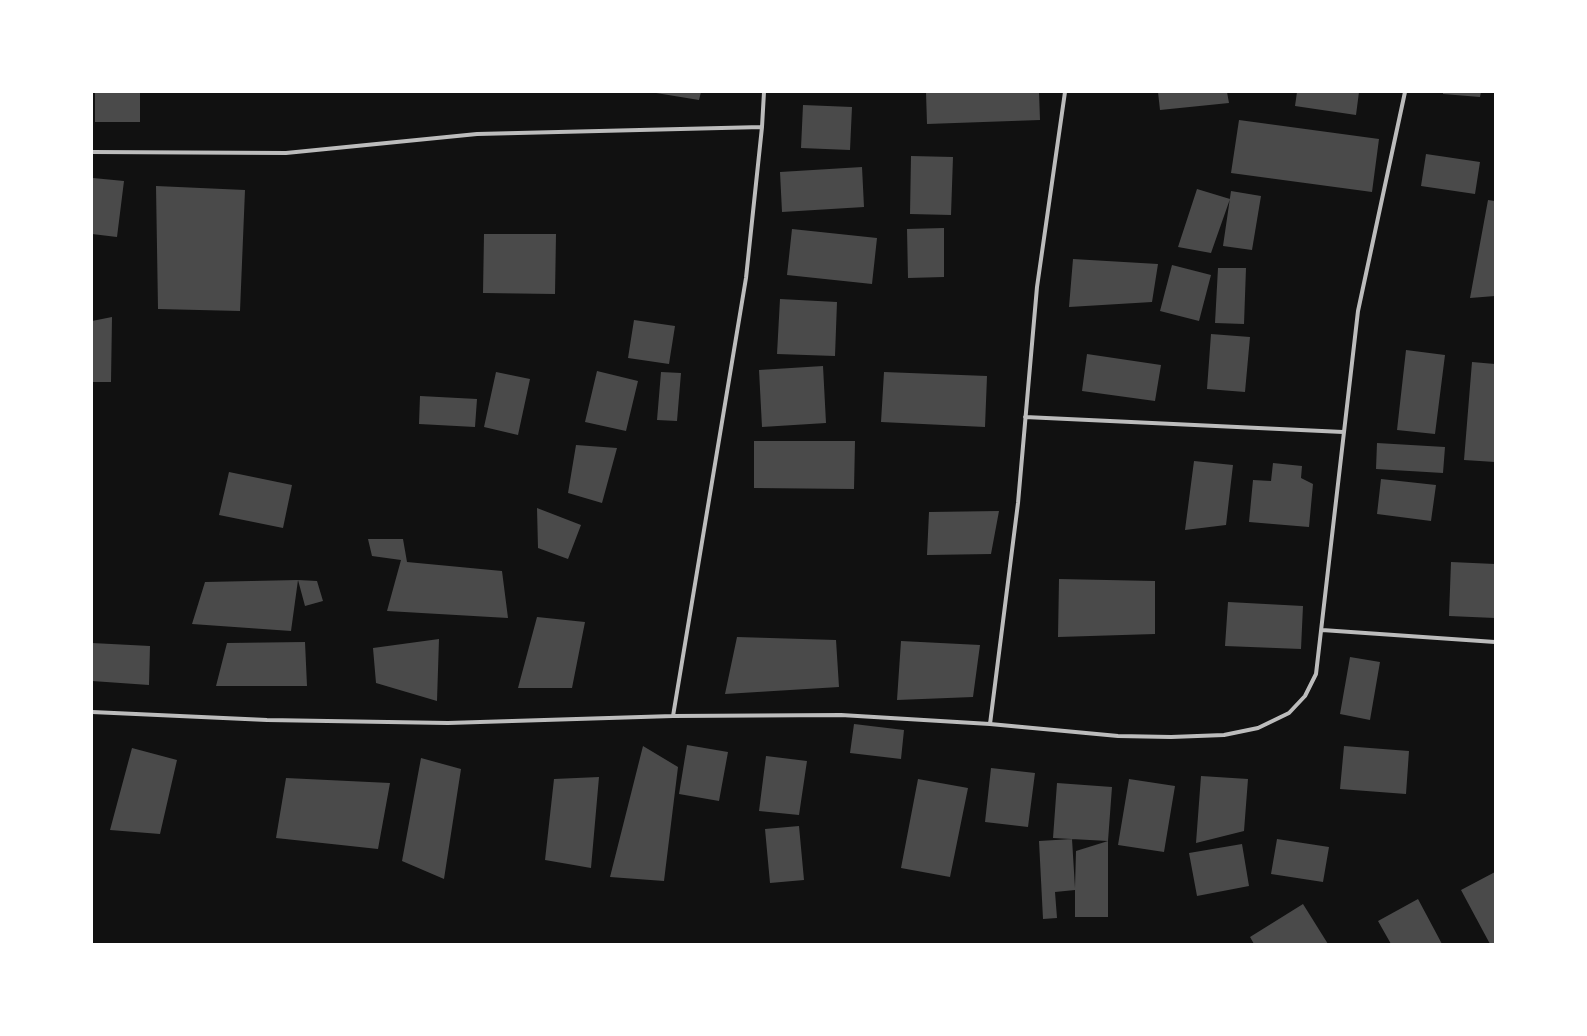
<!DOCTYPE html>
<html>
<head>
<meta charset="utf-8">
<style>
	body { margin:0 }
	#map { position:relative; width:1587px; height:1036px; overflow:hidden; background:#111; font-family:"Titillium Web",sans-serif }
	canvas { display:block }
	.frame { position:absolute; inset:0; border:93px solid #fff; pointer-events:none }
</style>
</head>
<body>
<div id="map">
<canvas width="1587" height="1036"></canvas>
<div class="frame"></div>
</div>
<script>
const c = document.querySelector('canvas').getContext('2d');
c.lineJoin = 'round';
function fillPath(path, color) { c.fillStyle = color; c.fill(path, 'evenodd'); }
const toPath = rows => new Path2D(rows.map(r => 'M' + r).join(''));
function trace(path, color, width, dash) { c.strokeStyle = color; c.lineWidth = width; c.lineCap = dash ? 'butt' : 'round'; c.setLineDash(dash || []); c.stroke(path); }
fillPath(toPath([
	[95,92,140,92,140,122,95,122],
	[650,92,701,92,699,100],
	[926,92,1039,92,1040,120,927,124],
	[1158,92,1227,92,1229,103,1160,110],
	[1297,92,1359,92,1356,115,1295,106],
	[1443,92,1481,92,1480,97,1443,94],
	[803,105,852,107,850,150,801,148],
	[1239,120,1379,139,1372,192,1231,173],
	[1426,154,1480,162,1475,194,1421,186],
	[911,156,953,157,951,215,910,214],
	[862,167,864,207,782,212,780,172],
	[93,178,124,181,117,237,92,234],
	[156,186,245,190,240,311,158,309],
	[1197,189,1230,199,1211,253,1178,247],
	[1231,191,1261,196,1252,250,1223,246],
	[1488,200,1495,201,1495,296,1470,298],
	[944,228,944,277,908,278,907,229],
	[792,229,877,238,872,284,787,275],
	[484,234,556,234,555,294,483,293],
	[1073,259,1158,264,1152,302,1069,307],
	[1172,265,1211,275,1199,321,1160,311],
	[1218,268,1246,268,1244,324,1215,323],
	[780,299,837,302,835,356,777,354],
	[112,317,111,382,92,382,92,321],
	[634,320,675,326,669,364,628,358],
	[1211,334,1250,337,1245,392,1207,389],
	[1406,350,1445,355,1435,434,1397,430],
	[1087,354,1161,365,1155,401,1082,391],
	[1472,362,1495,364,1495,462,1464,460],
	[823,366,826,423,762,427,759,370],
	[597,371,638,381,626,431,585,422],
	[496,372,530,379,518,435,484,427],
	[661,372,681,373,677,421,657,420],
	[884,372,987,376,985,427,881,422],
	[420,396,477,399,475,427,419,424],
	[754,441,855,441,854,489,754,488],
	[1377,443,1445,447,1443,473,1376,469],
	[576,445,617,448,602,503,568,493],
	[1194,461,1233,465,1226,525,1185,530],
	[1273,463,1302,466,1301,478,1313,484,1309,527,1249,522,1253,480,1271,481],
	[229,472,292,485,283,528,219,515],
	[1381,479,1436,485,1431,521,1377,514],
	[537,508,581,525,568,559,538,548],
	[999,511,991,554,927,555,929,512],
	[368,539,403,539,407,562,502,571,508,618,387,611,401,560,372,556],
	[1451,562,1495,564,1495,618,1449,616],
	[1059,579,1155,581,1155,634,1058,637],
	[298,580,317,581,323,601,305,606],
	[298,580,291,631,192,624,205,582],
	[1228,602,1303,606,1301,649,1225,646],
	[537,617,585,622,572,688,518,688],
	[737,637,836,640,839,687,725,694],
	[439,639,437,701,376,683,373,648],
	[901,641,980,645,973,697,897,700],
	[305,642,307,686,216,686,227,643],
	[92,643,150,646,149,685,92,681],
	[1350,657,1380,662,1370,720,1340,714],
	[854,724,904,730,901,759,850,753],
	[687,745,728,752,719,801,679,794],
	[643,746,678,767,664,881,610,877],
	[1344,746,1409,751,1406,794,1340,789],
	[132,748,177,760,160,834,110,830],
	[766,756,807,761,799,815,759,811],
	[421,758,461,769,444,879,402,861],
	[991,768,1035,773,1028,827,985,822],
	[1201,776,1248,779,1244,831,1196,843],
	[599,777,591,868,545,860,554,779],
	[286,778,390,783,378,849,276,838],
	[918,779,968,788,950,877,901,868],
	[1129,779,1175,786,1164,852,1118,845],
	[1057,783,1112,787,1108,841,1053,838],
	[799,826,804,880,770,883,765,829],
	[1072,839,1075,888,1076,851,1108,841,1108,917,1075,917,1075,890,1055,892,1057,918,1043,919,1039,841],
	[1277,839,1329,847,1323,882,1271,874],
	[1242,844,1249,886,1197,896,1189,853],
	[1495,872,1495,944,1490,944,1461,890],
	[1418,899,1442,944,1391,944,1378,921],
	[1303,904,1328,944,1254,944,1250,937]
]), '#4a4a4a');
trace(toPath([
	[92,152,286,153,477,134,762,127],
	[1025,417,1343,432],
	[1322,630,1495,642],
	[92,712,267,720,448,723,673,716,841,715,990,724,1118,736,1171,737,1224,735,1258,728,1289,713,1305,696,1316,674,1358,311,1405,92],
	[673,716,746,278,762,127,764,92],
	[990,724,1018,503,1037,287,1065,92]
]), '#bcbcbc', 4);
</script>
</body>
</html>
